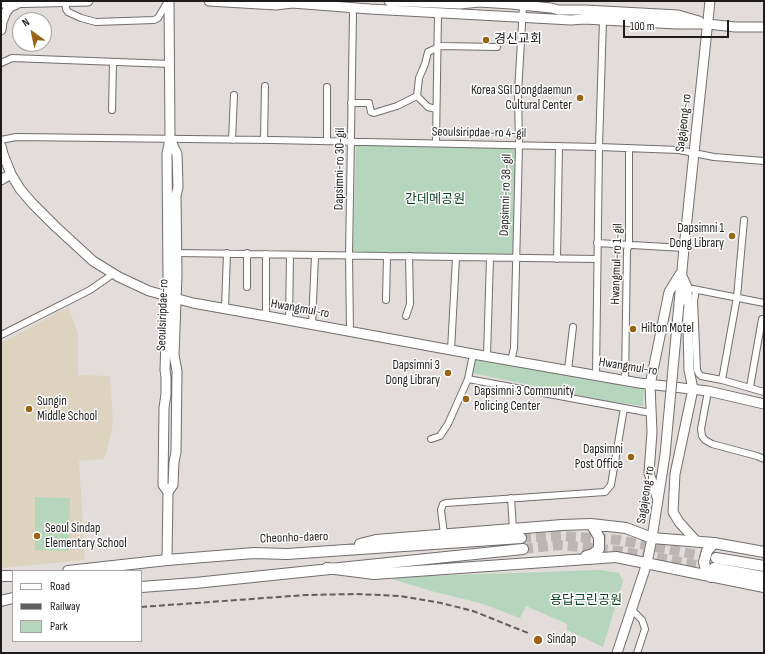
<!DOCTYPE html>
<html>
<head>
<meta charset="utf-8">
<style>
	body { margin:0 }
	#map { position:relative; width:765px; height:654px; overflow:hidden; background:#e2ddda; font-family:"Sofia Sans Condensed",sans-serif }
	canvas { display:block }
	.frame { position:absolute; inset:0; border:2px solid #1e1c1b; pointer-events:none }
	.legend { position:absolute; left:12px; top:570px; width:130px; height:72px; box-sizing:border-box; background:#fff; border:1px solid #a5a4a4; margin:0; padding:5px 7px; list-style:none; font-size:12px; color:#1e1c1b }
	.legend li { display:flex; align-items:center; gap:8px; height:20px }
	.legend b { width:20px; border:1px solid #a5a4a4 }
	.north { position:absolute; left:12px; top:12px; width:40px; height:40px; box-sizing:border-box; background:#fff; border:1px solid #a5a4a4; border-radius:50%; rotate:327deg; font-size:11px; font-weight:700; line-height:16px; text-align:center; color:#1e1c1b }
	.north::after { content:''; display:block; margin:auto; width:14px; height:18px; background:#966616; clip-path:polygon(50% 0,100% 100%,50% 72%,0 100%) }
	.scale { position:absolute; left:623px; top:20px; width:106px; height:18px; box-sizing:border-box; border:2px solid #1e1c1b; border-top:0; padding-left:5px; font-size:12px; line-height:14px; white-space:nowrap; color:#1e1c1b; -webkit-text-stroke:3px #fff; paint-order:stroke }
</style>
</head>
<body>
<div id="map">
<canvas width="765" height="654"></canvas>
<div class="frame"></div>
<ul class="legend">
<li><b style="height:5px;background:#fff"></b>Road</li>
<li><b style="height:5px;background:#615e5c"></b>Railway</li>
<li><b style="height:11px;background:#b5d5bc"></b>Park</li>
</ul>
<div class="north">N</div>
<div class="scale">100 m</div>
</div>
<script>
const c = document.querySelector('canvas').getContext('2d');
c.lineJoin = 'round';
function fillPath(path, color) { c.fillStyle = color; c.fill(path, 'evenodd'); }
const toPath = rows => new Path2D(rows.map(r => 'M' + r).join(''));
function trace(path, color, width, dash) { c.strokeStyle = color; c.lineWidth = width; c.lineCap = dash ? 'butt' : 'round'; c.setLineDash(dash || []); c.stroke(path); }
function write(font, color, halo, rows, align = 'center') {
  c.font = font + ' "Sofia Sans Condensed","Noto Sans KR",sans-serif'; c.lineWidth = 3; c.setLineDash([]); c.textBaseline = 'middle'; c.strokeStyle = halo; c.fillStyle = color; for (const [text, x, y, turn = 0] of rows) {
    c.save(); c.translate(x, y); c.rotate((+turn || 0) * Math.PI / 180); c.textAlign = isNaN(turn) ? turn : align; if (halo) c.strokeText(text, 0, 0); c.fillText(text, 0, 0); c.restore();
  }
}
fillPath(toPath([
	[68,307,78,333,78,375,110,376,113,423,107,452,103,459,79,461,85,560,1,568,1,343]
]), '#ded3bf');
fillPath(toPath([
	[356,144,517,148,514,255,353,252],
	[473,359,644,387,643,406,607,401,472,373],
	[35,497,70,498,69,551,35,550],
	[600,570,619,573,623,581,603,647,567,630,567,624,526,606,520,618,480,603,435,592,392,579,426,576]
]), '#b5d5bc');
trace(toPath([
	[521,538,561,536,619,540,714,558],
	[523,549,559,545,620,551,713,568]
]), '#bbb6b4', 10, [10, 5]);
const street = toPath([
	[65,1,66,9,68,12,81,18,96,22,154,20,158,18,168,1],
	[1,63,12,58,170,64],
	[351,103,369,103,371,112,374,113,397,106,417,96],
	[436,109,428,107,417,96,419,78,425,64,428,52,441,46,497,47],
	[112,110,113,62],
	[1,140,16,137,272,140,599,147,679,150,714,157,764,161],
	[232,140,234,95],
	[264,140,265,86],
	[327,141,327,87],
	[436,143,438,13],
	[597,243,684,248],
	[177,253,597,259],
	[557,259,559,146],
	[247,287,247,253],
	[693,289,764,303],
	[696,290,694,301,697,370,699,374,701,376,722,380,764,392],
	[386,300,387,256],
	[225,308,227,253],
	[266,316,266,254],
	[406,316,410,304,409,256],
	[289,320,290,255],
	[312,324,315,256],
	[350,331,349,255,353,15,352,7],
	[1,335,90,290,113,274],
	[451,350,456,258],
	[487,356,490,258],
	[511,361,514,348,519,145,518,93,523,6],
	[568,370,573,327],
	[596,375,599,147,603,20],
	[468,379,651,413],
	[625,380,627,250,629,245,629,148],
	[722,380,737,297,744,220],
	[750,387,762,319],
	[708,391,701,429,702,436,705,440,712,444,757,456,764,459],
	[431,439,440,436,448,424,468,379,473,354],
	[511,498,513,529],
	[444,534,441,510,443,504,446,503,605,492,611,485,624,408],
	[631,609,642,620,645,629,637,653]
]);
const secondary = toPath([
	[209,1,276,5,292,3,370,9,571,20,584,19,677,24,708,24,735,27,764,27],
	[389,1,460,4,479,2,511,4,551,8,559,10,585,10,678,15,699,21],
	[1,3,88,1],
	[1,30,2,22,6,12,10,7,19,3],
	[1,146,3,154,11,174,20,189,32,203,56,227,93,261,119,277,149,291,193,303,266,316,473,354,639,383,708,391,764,404],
	[1,180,11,174],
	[682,276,687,287,689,370,693,389,675,474,673,512,679,522,697,542],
	[679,304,684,248,710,1],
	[168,492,163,485,164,408,166,394,166,377,165,370,168,275,167,154,170,139,169,1],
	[658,500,649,473,652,432,650,385,669,292,680,274],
	[167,560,168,492,173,485,174,462,176,452,177,371,174,355,177,275,176,196,178,187,177,154,170,139],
	[617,653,647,563,652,538,665,455]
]);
const primary = toPath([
	[360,544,376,540,562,525,591,524,626,528,652,538,714,543,764,552],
	[586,556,593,554,599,549,599,537,591,524],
	[716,558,764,566],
	[327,568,374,574,616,557,764,587],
	[714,568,764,577],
	[68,571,167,560,254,553,287,554,521,538],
	[1,576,13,576],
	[711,577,706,571,704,562,707,551,714,543],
	[141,587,195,583,523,549],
	[1,601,13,598]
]);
trace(street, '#726e6c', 8);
trace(secondary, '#726e6c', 11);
trace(primary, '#726e6c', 12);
trace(street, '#fff', 6);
trace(secondary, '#fff', 9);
trace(primary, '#fff', 10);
trace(toPath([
	[141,607,306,595,356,594,400,596,441,603,473,611,528,633]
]), '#615e5c', 2, [6, 3]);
const secondaryBridge = toPath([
	[665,455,679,304]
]);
trace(secondaryBridge, '#726e6c', 11, []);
trace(secondaryBridge, '#fff', 9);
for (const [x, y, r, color] of [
	[486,40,4,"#966616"],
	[580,98,4,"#966616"],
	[732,236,4,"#966616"],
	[633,329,4,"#966616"],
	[448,373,4,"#966616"],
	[466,399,4,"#966616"],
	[29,409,4,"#966616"],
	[631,457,4,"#966616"],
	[37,536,4,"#966616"],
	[538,640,5,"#966616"]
]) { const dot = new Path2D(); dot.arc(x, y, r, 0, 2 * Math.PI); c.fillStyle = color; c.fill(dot); trace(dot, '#fff', 1.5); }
write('13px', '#1e1c1b', '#fff', [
	["경신교회",494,40],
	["Korea SGI Dongdaemun",572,91,"right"],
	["Cultural Center",572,106,"right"],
	["Dapsimni 1",724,229,"right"],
	["Dong Library",724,244,"right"],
	["Hilton Motel",641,329],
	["Dapsimni 3",440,366,"right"],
	["Dong Library",440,381,"right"],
	["Dapsimni 3 Community",474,392],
	["Policing Center",474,407],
	["Sungin",37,402],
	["Middle School",37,417],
	["Dapsimni",623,450,"right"],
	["Post Office",623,465,"right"],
	["Seoul Sindap",45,529],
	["Elementary School",45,544],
	["Sindap",547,640]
], 'left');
write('13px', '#1e1c1b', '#fff', [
	["Sagajeong-ro",684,123,-83],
	["Seoulsiripdae-ro 4-gil",479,133,1],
	["Dapsimni-ro 30-gil",340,169,-89],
	["Dapsimni-ro 38-gil",506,195,-88],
	["Hwangmul-ro 1-gil",617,264,-88],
	["Hwangmul-ro",300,309,10],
	["Seoulsiripdae-ro",163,315,-88],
	["Hwangmul-ro",628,367,9],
	["Sagajeong-ro",646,495,-81],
	["Cheonho-daero",294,538,-2]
]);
write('13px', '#0c3f20', '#fff', [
	["간데메공원",435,200],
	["용답근린공원",586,601]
]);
</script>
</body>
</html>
